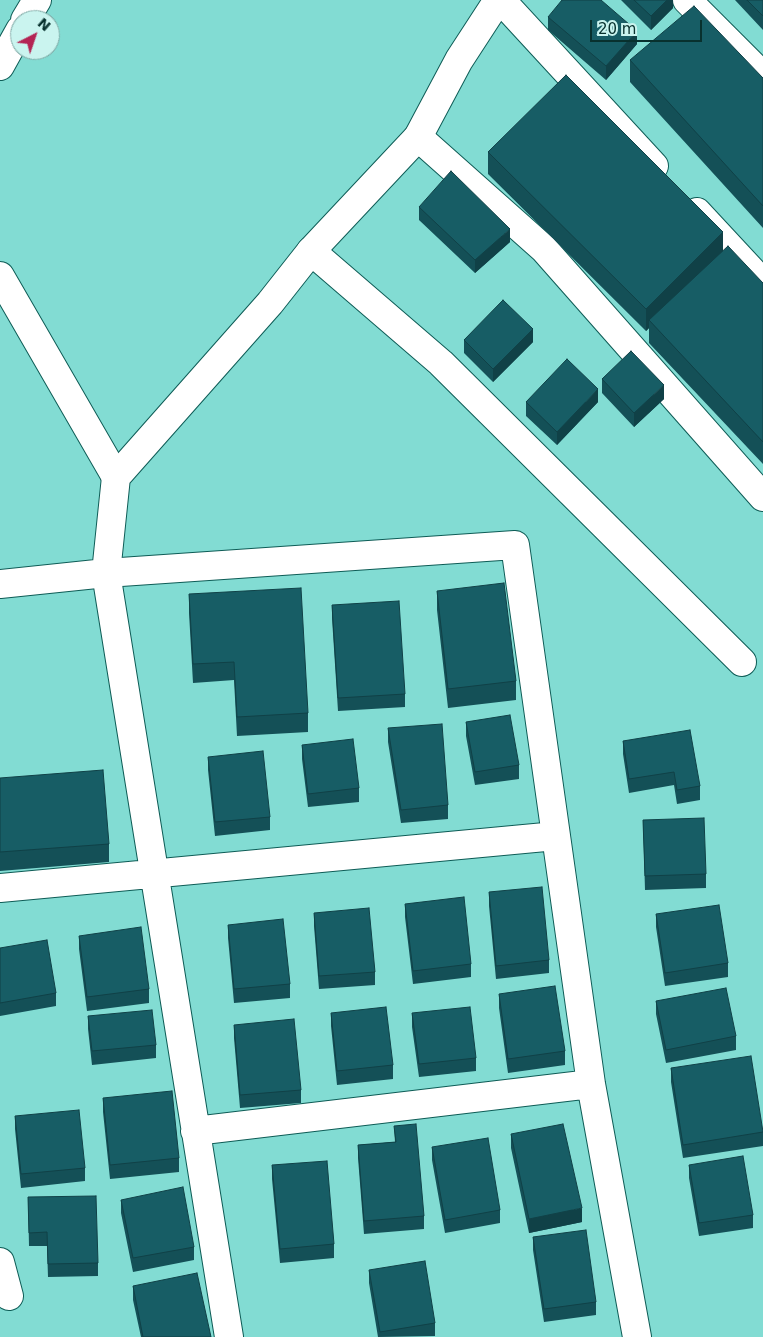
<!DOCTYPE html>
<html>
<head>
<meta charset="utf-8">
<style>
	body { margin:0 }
	#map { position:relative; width:763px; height:1337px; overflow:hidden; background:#82dcd3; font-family:"DejaVu Sans",sans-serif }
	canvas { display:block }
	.north { position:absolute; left:10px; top:10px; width:50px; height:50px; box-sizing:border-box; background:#caf4ef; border:1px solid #7ca6a2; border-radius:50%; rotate:41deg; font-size:14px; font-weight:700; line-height:20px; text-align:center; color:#08312e }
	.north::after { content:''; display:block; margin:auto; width:18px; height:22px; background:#b42454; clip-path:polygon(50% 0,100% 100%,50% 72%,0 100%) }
	.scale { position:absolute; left:590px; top:20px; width:112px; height:22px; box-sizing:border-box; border:2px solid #08312e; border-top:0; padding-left:6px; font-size:15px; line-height:18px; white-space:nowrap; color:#08312e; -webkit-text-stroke:4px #caf4ef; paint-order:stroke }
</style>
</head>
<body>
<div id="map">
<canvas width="763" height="1337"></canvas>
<div class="north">N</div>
<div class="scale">20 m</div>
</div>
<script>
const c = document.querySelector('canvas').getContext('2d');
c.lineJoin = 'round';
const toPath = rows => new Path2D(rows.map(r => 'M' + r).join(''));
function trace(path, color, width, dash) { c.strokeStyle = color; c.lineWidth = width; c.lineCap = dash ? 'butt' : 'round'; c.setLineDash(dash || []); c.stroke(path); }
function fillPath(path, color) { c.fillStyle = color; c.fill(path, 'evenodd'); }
const street = toPath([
	[501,0,654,166],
	[687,0,763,76],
	[25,20,37,0],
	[0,66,20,30],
	[418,137,544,249,763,497],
	[697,212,763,283],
	[311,251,441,363,742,662],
	[0,276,116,477],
	[0,888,556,836],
	[195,1131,591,1084],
	[0,1262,9,1296],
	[229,1337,106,573,515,545,591,1084,637,1337]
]);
const secondary = toPath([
	[0,584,106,573,116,477,270,303,311,251,418,137,459,60,498,0]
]);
trace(street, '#0e5c56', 30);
trace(secondary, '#0e5c56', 30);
trace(street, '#fff', 28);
trace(secondary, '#fff', 28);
fillPath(toPath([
	[621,0,673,0,673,8,651,30],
	[735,0,763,0,763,30],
	[548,17,637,44,606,80,548,30],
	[630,60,763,78,763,228,630,82],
	[488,152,723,252,763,283,763,464,649,343,649,328,646,331,488,174],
	[419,207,510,242,475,273,419,220],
	[464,340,533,342,493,382,464,353],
	[602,379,664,399,634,427,602,393],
	[526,402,598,402,557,445,526,416],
	[437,591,516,681,516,700,448,708,437,610],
	[189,594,308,713,308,732,237,736,234,680,193,683,189,613],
	[332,605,405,694,405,707,338,711,332,618],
	[466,722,519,765,519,779,475,785,466,736],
	[388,728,448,805,448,819,401,823,388,742],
	[623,741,700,786,700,800,677,804,674,785,629,793,623,754],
	[302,745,359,788,359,802,308,807,302,759],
	[208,757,270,817,270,830,215,836,208,770],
	[0,778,109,844,109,862,0,871],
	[643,820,706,874,706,888,645,890],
	[489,892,549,960,549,973,496,979,489,906],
	[405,904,471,964,471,977,413,984,405,917],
	[314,913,375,972,375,985,319,989,314,926],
	[656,914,728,963,728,977,665,986,656,927],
	[228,925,290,984,290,998,234,1003,228,938],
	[79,936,149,989,149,1003,87,1011,79,949],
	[0,948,56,993,56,1006,0,1016],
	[499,994,565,1051,565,1065,508,1073,499,1008],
	[656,1001,736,1036,736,1050,666,1063,656,1014],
	[331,1013,393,1065,393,1079,337,1085,331,1026],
	[412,1013,476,1058,476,1071,419,1077,412,1027],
	[88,1016,156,1045,156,1058,92,1065,88,1029],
	[234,1025,301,1090,301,1103,240,1108,234,1038],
	[671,1068,763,1132,763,1146,683,1158,671,1082],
	[103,1098,179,1158,179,1172,110,1179,103,1112],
	[15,1116,85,1168,85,1181,21,1188,15,1129],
	[394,1126,424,1216,424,1229,364,1234,358,1158,358,1145,395,1142],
	[511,1134,582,1222,529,1233,511,1148],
	[432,1147,500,1210,500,1223,445,1233,432,1160],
	[272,1165,334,1244,334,1258,280,1263,272,1179],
	[689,1165,753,1215,753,1228,699,1236,689,1178],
	[28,1197,98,1263,98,1276,48,1277,47,1246,29,1246],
	[121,1200,194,1247,194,1260,133,1272,121,1213],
	[533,1237,596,1302,596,1315,544,1322,533,1250],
	[369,1270,435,1323,435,1336,378,1337,369,1283],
	[133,1286,211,1337,141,1337,133,1300]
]), '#145057');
fillPath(toPath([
	[667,0,673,0,673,8,651,30,651,16],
	[637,31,637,44,606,80,606,66],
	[510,229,510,242,475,273,475,260],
	[723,232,723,254,649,320,649,328,646,331,646,309],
	[533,329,533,342,493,382,493,369],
	[664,385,664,399,634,427,634,413],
	[598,389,598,402,557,445,557,432],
	[582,1208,582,1222,529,1233,529,1219]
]), '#104147');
const building = toPath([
	[562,0,601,0,637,31,606,66,548,17,562,0],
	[634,0,667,0,651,16,634,0],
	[747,0,763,0,763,16,747,0],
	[694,6,763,78,763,206,630,60,694,6],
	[566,75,723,232,646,309,488,152,566,75],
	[451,171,510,229,475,260,419,207,451,171],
	[728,246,763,283,763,442,649,320,728,246],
	[503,300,533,329,493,369,464,340,503,300],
	[631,351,664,385,634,413,602,379,631,351],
	[567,359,598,389,557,432,526,402,567,359],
	[504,583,516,681,448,689,437,591,504,583],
	[301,588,308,713,237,717,234,662,193,664,189,594,301,588],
	[399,601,405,694,338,698,332,605,399,601],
	[510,715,519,765,475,772,466,722,510,715],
	[442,724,448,805,401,810,388,728,442,724],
	[690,730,700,786,677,790,674,772,629,779,623,741,690,730],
	[353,739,359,788,308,794,302,745,353,739],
	[263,751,270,817,215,822,208,757,263,751],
	[103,770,109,844,0,852,0,778,103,770],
	[704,818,706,874,645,876,643,820,704,818],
	[542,887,549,960,496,966,489,892,542,887],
	[464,897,471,964,413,971,405,904,464,897],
	[719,905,728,963,665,973,656,914,719,905],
	[369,908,375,972,319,976,314,913,369,908],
	[283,919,290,984,234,989,228,925,283,919],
	[141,927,149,989,87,997,79,936,141,927],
	[47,940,56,993,0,1003,0,948,47,940],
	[555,986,565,1051,508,1059,499,994,555,986],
	[726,988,736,1036,666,1050,656,1001,726,988],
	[386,1007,393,1065,337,1071,331,1013,386,1007],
	[470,1007,476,1058,419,1064,412,1013,470,1007],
	[152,1010,156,1045,92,1051,88,1016,152,1010],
	[294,1019,301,1090,240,1095,234,1025,294,1019],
	[751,1056,763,1132,683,1145,671,1068,751,1056],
	[172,1091,179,1158,110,1165,103,1098,172,1091],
	[79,1110,85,1168,21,1174,15,1116,79,1110],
	[416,1124,424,1216,364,1221,358,1145,396,1142,394,1126,416,1124],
	[563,1124,582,1208,529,1219,511,1134,563,1124],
	[488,1138,500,1210,445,1220,432,1147,488,1138],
	[743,1156,753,1215,699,1223,689,1165,743,1156],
	[327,1161,334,1244,280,1249,272,1165,327,1161],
	[183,1187,194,1247,133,1258,121,1200,183,1187],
	[96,1196,98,1263,48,1264,47,1232,29,1233,28,1197,96,1196],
	[586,1230,596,1302,544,1309,533,1237,586,1230],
	[425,1261,435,1323,380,1332,369,1270,425,1261],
	[197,1273,211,1337,143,1337,133,1286,197,1273]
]);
fillPath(building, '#175d65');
trace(building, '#104147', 1);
</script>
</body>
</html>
